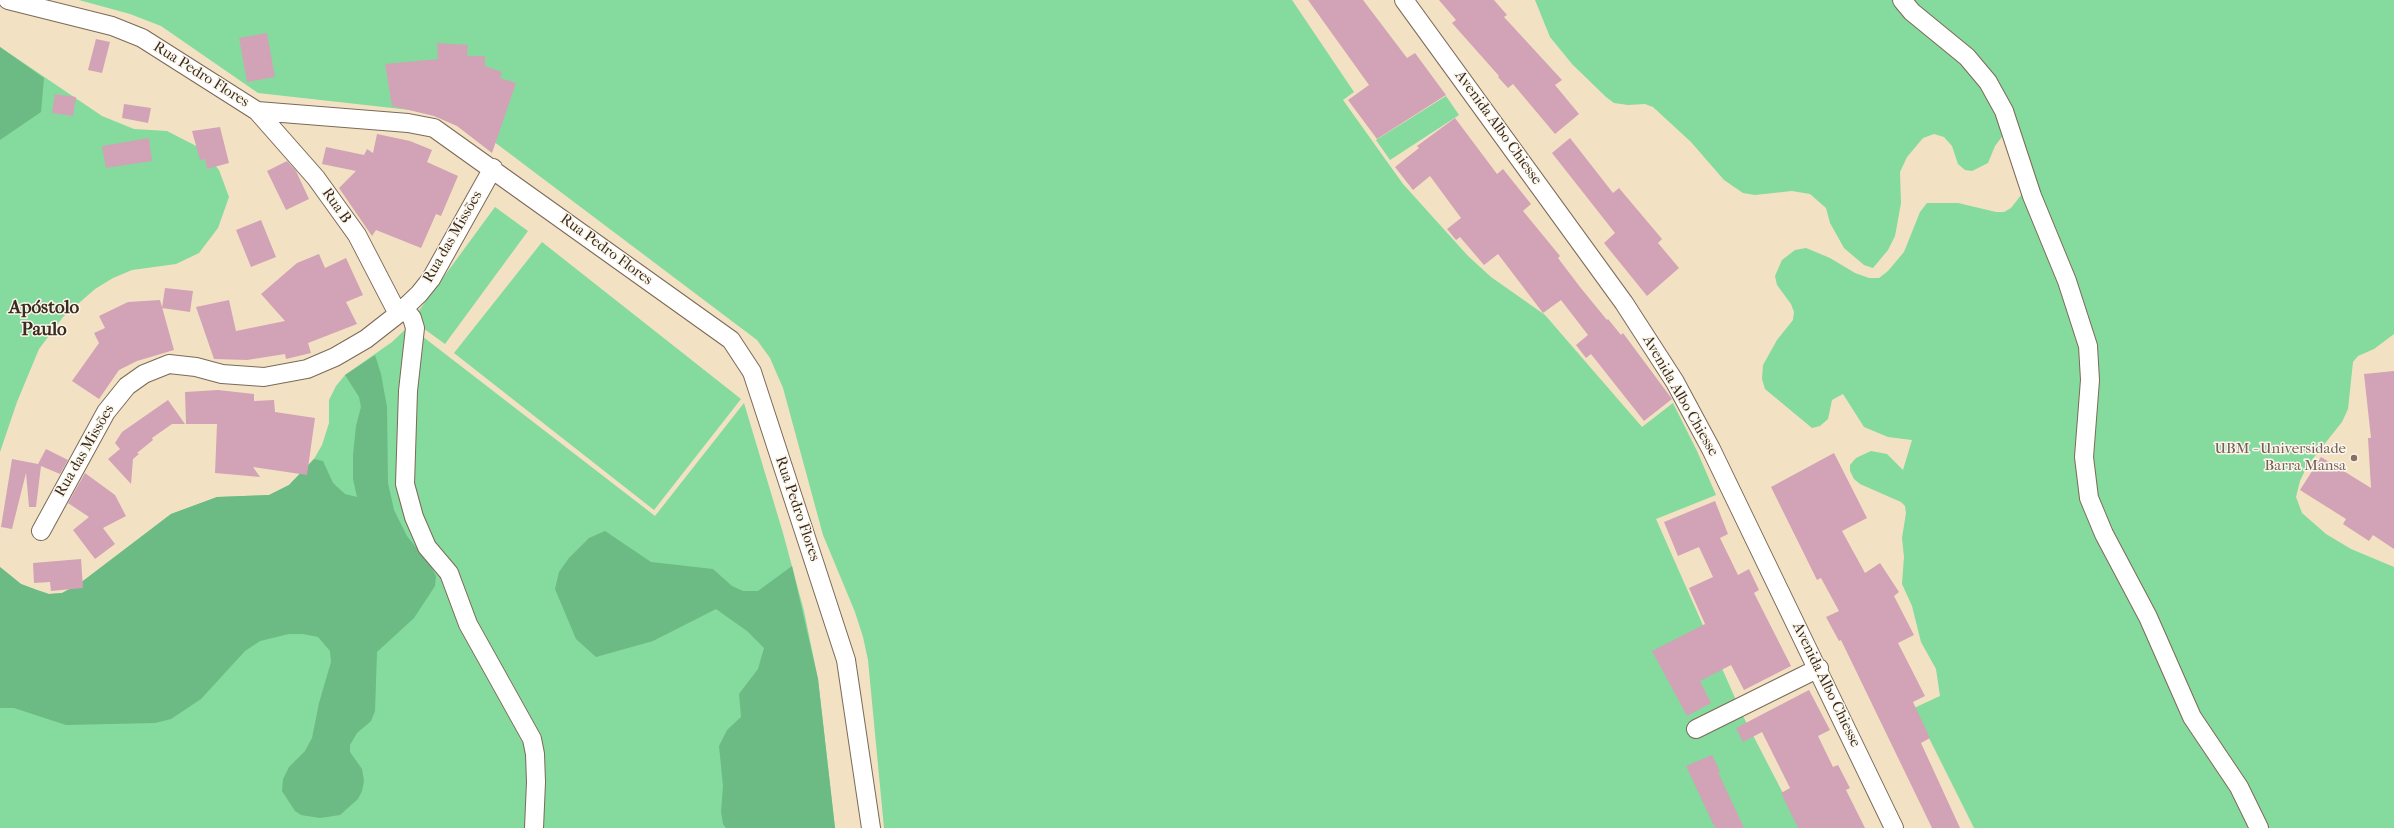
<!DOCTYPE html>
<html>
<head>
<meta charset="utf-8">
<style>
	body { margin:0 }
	canvas { display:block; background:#f2e1c3 }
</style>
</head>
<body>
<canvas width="2394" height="828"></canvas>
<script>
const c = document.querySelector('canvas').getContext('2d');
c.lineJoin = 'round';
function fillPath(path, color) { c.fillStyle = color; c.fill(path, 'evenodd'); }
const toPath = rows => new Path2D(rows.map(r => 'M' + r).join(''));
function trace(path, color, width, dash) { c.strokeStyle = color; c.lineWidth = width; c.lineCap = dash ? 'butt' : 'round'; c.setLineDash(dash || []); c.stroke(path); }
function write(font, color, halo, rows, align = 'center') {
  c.font = font + ' "IM FELL French Canon",serif'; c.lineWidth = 3; c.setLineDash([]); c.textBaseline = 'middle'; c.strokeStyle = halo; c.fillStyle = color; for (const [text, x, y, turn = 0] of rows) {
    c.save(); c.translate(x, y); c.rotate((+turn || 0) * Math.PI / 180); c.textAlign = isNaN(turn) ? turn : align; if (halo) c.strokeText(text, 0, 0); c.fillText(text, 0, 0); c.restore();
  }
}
fillPath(toPath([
	[79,0,1292,0,1354,92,1343,100,1403,184,1468,256,1491,277,1545,315,1642,427,1673,403,1697,451,1716,495,1656,519,1743,716,1801,828,884,828,868,660,863,637,855,612,823,535,783,388,770,358,757,340,497,144,469,127,428,112,258,93,161,26,130,14],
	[1535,0,2394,0,2394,334,2374,349,2358,356,2353,362,2348,409,2342,422,2307,466,2300,481,2296,497,2302,513,2326,534,2351,549,2394,567,2394,828,1974,828,1914,708,1940,696,1936,669,1921,642,1912,606,1902,584,1904,557,1902,538,1906,513,1905,506,1901,502,1860,484,1854,479,1850,471,1850,465,1856,458,1871,451,1887,454,1903,470,1912,440,1888,437,1864,427,1843,394,1832,400,1828,419,1820,426,1812,428,1765,389,1762,379,1763,365,1777,340,1793,320,1794,312,1791,304,1777,285,1775,276,1782,260,1795,250,1806,248,1830,258,1855,273,1869,278,1879,278,1888,271,1904,252,1920,212,1927,203,1958,203,1996,212,2004,212,2011,208,2025,190,2004,134,1995,146,1988,163,1972,171,1965,170,1958,164,1952,146,1944,137,1934,134,1923,138,1907,157,1900,172,1901,203,1895,236,1888,250,1873,268,1864,265,1844,248,1830,223,1826,208,1810,194,1792,191,1755,195,1743,193,1724,180,1691,142,1653,107,1645,104,1628,105,1614,103,1606,97,1572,64,1550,37],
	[0,47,102,116,134,129,167,131,200,148,219,170,229,197,218,228,199,253,176,264,132,270,113,278,95,289,63,317,39,349,17,402,0,452],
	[1446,96,1459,115,1390,160,1376,140],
	[495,207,528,231,445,344,412,320],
	[542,242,741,399,654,510,454,353],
	[409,326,655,516,744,403,783,533,804,611,818,679,835,828,0,828,0,567,21,584,37,590,49,594,62,593,79,584,171,514,217,497,269,495,289,485,314,459,322,445,329,423,329,400,336,386,345,375,392,342]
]), '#85da9d');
fillPath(toPath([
	[0,47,44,78,41,112,0,140],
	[375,355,381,374,387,407,388,483,394,510,407,536,430,565,436,576,435,586,414,618,377,652,375,711,371,721,357,733,350,745,350,752,362,769,364,781,362,791,358,799,340,815,320,818,301,815,295,811,282,791,283,779,289,767,305,751,312,738,319,703,331,662,330,651,318,637,303,634,289,634,260,641,245,651,201,699,171,719,155,723,66,725,14,708,0,708,0,567,21,584,37,590,49,594,62,593,79,584,171,514,217,497,269,495,289,485,314,459,323,461,333,483,345,494,357,497,353,479,353,455,356,426,361,407,359,397,345,375],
	[605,531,651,562,713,569,732,586,743,591,758,591,792,566,818,679,835,828,726,828,723,824,721,812,723,786,719,746,727,730,741,717,739,694,758,669,764,648,747,631,716,609,653,641,596,657,576,639,555,589,559,572,569,558,589,538]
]), '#6cba84');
fillPath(toPath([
	[1308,0,1363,0,1407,58,1415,53,1446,95,1377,139,1348,100,1369,85],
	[1439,0,1494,0,1507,15,1504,17,1562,80,1555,85,1579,114,1555,134,1513,84,1508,88,1498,77,1499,76,1452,23,1456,20],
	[267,33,275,77,247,82,239,38],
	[96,39,110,42,102,73,88,70],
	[437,43,468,45,467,56,485,56,485,66,502,72,500,78,516,83,492,153,457,126,434,116,392,106,385,64,438,59],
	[55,94,76,97,73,116,52,113],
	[124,104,151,108,148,123,122,118],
	[1455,118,1497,174,1503,169,1531,204,1523,211,1560,256,1558,258,1580,287,1607,320,1608,319,1621,335,1623,333,1672,399,1644,421,1591,354,1586,358,1576,345,1588,335,1561,300,1543,313,1498,254,1484,265,1460,237,1456,240,1447,229,1461,218,1430,176,1413,190,1395,167,1419,148,1417,146],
	[220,127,229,163,207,169,205,159,200,160,192,131],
	[377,134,410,141,432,150,427,162,458,176,441,216,436,214,421,248,376,230,372,236,339,188,356,171,322,164,326,147,364,155,367,149,373,153],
	[149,138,152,161,106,168,102,146],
	[1570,138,1613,193,1619,188,1662,239,1658,243,1679,268,1647,296,1604,243,1615,233,1552,153],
	[287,161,296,171,309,199,286,210,267,171],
	[261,220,276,257,251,267,236,230],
	[319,254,325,268,346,258,363,295,346,302,357,324,308,343,311,353,286,359,285,354,247,360,214,359,196,307,229,300,236,331,285,321,261,294,297,263],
	[165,288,193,291,190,312,162,308],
	[160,300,174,350,137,361,119,370,99,399,72,381,99,343,94,333,105,328,99,316,128,302],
	[2394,371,2394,549,2373,535,2369,541,2343,524,2346,519,2300,490,2321,457,2371,488,2368,438,2371,438,2364,374],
	[218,390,254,394,254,401,274,400,275,412,315,418,307,475,253,467,260,477,215,473,217,424,186,424,185,392],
	[168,400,185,424,172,424,152,438,153,440,137,453,139,454,133,459,131,484,108,459,120,449,115,443,122,432],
	[46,449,68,460,60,474,41,466,36,507,29,507,26,473,12,529,1,527,12,459,38,464],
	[1834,453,1867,518,1842,531,1865,573,1880,563,1899,592,1894,596,1914,635,1898,643,1925,696,1913,702,1930,738,1921,743,1960,828,1932,828,1841,640,1839,641,1826,617,1839,611,1821,578,1817,580,1771,487],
	[85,473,115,495,126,516,103,528,115,544,95,559,73,530,89,517,68,503],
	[1715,501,1728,534,1720,538,1738,575,1749,569,1759,590,1754,593,1791,666,1744,690,1731,665,1700,681,1711,703,1687,716,1652,651,1705,624,1689,588,1713,577,1699,547,1678,556,1664,522],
	[81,559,83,588,51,591,50,582,34,583,33,563],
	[1809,690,1830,730,1818,736,1833,767,1838,765,1850,788,1846,790,1865,828,1798,828,1781,793,1790,788,1762,732,1743,742,1736,728],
	[1712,755,1720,771,1718,772,1744,828,1715,828,1686,766]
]), '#d2a3b6');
const minor = toPath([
	[8,0,112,26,142,38,257,111,408,123,434,128,731,340,752,372,846,660,871,828],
	[1404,0,1624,303,1675,382,1711,449,1894,828],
	[1902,0,1912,12,1967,57,1988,82,2004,111,2032,196,2067,281,2088,346,2090,380,2084,457,2089,498,2104,534,2148,617,2192,717,2239,787,2259,828],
	[257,111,316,178,357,235,398,314],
	[404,308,412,318,415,328,408,391,405,484,414,517,427,547,449,573,468,624,532,739,535,754,536,782,534,828],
	[41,531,106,412,127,386,144,374,169,364,196,367,222,374,264,377,307,369,335,357,366,339,398,314,419,294,431,279,493,168],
	[1696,729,1819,668]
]);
trace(minor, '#7b6a58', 20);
trace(minor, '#fff', 18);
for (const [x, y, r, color] of [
	[2354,458,4,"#8d6e63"]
]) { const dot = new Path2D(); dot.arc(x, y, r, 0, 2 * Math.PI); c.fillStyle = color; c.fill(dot); trace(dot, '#fbf7ec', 1.5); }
write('15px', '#3b2a1e', '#fbf7ec', [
	["Rua Pedro Flores",201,75,32],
	["Avenida Albo Chiesse",1498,128,54],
	["Rua B",336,206,55],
	["Rua das Missões",453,237,-60],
	["Rua Pedro Flores",606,250,36],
	["Avenida Albo Chiesse",1680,396,60],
	["Rua das Missões",85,451,-60],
	["Rua Pedro Flores",797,509,71],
	["Avenida Albo Chiesse",1826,685,64]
]);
write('15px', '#785e54', '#fbf7ec', [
	["UBM - Universidade",2346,449],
	["Barra Mansa",2346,466]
], 'right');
write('bold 19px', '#3b2a1e', '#fbf7ec', [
	["Apóstolo",44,308],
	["Paulo",44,330]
]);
</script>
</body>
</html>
